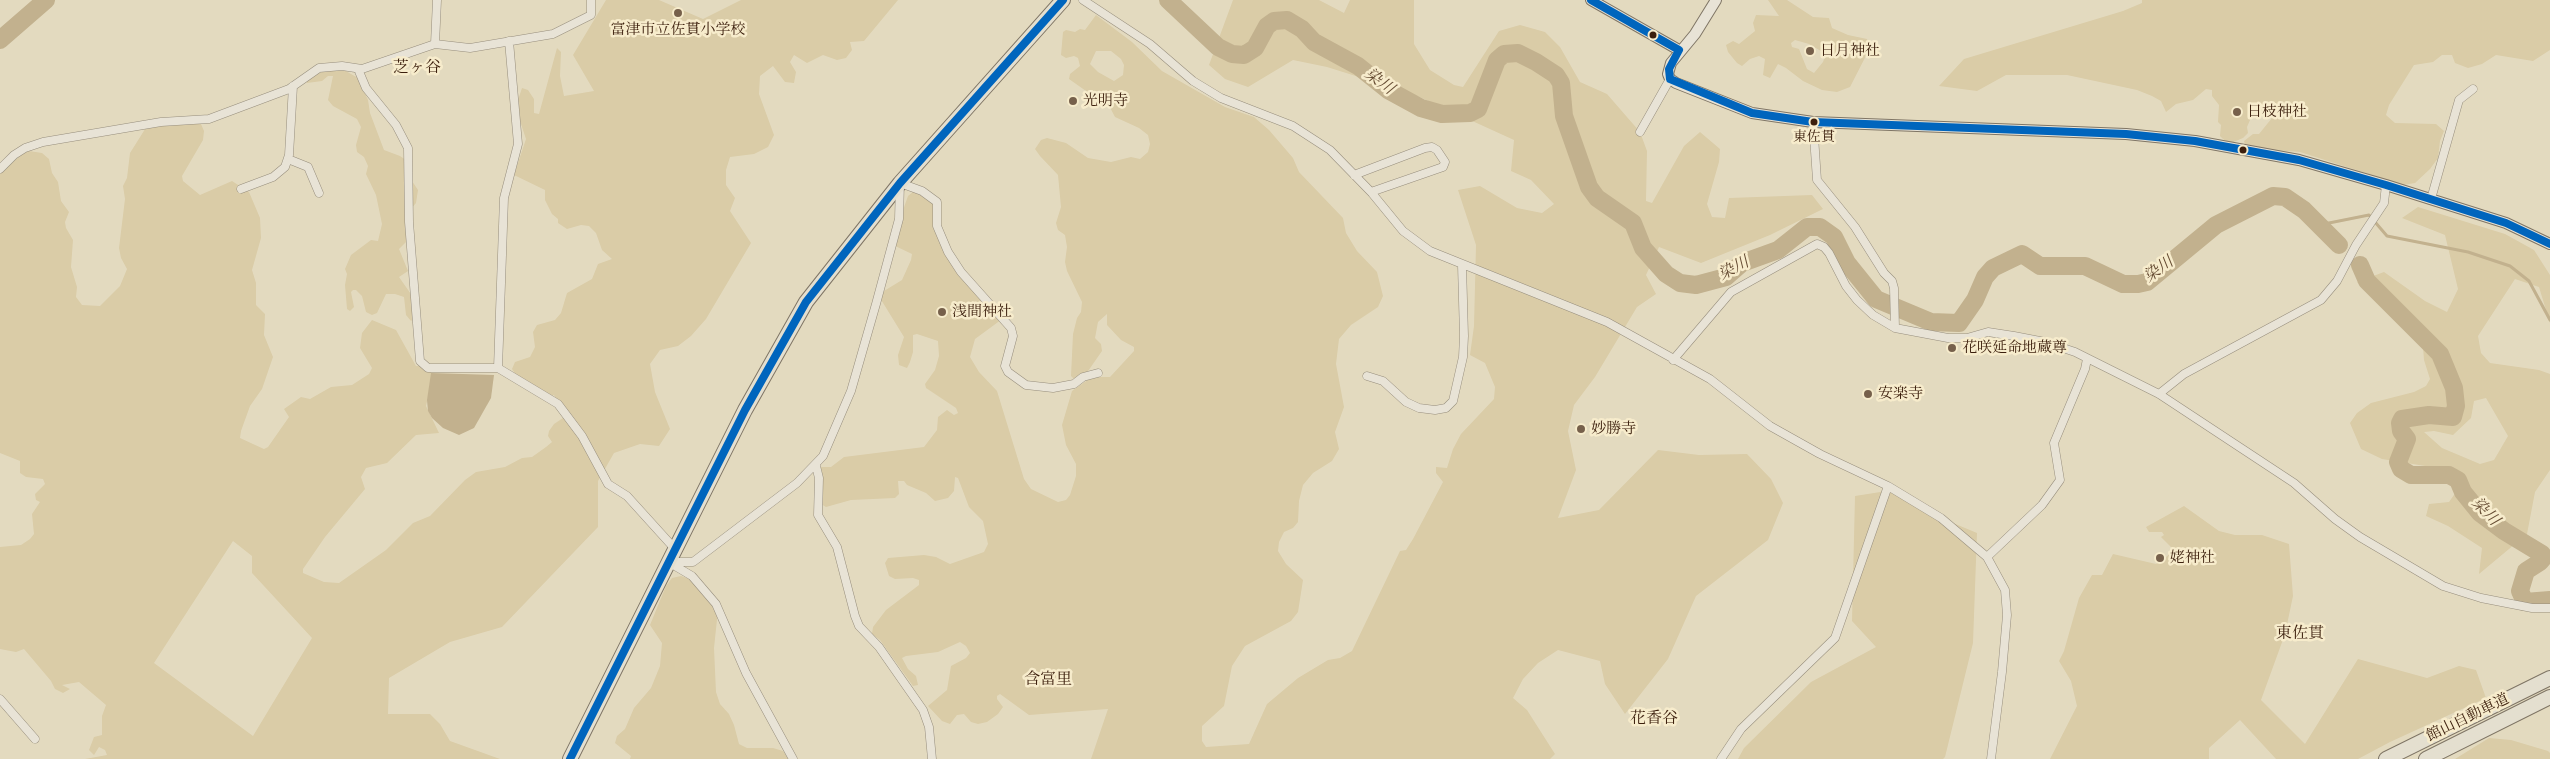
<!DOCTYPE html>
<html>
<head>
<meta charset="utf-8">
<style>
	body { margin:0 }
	canvas { display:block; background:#e3dabf }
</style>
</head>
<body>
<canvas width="2550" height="759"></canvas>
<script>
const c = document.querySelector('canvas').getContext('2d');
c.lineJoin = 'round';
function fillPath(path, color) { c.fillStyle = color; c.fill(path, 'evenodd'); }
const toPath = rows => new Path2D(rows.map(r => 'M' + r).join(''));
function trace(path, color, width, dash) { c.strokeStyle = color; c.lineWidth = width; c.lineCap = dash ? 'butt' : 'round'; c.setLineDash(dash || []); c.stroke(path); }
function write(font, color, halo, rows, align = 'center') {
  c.font = font + ' "IM FELL French Canon","Noto Serif JP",serif'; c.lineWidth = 5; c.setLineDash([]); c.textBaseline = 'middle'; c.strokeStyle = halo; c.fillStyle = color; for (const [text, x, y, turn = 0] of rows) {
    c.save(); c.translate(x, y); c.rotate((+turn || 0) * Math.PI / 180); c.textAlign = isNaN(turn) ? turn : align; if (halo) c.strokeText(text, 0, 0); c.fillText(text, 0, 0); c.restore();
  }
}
fillPath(toPath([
	[606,0,659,0,703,19,741,0,898,0,864,41,850,42,852,50,846,58,837,60,823,55,807,63,794,55,790,62,796,72,794,83,785,82,773,66,760,76,759,94,774,135,768,147,754,154,730,157,726,170,726,185,735,198,730,211,751,243,706,319,691,336,678,346,660,350,650,364,655,392,670,429,659,446,640,444,614,453,598,481,598,527,502,627,450,642,389,678,388,714,430,714,440,724,450,741,500,759,85,759,107,755,105,750,99,747,94,755,89,750,94,737,102,735,102,716,106,705,79,682,62,685,70,689,63,693,55,689,51,681,24,649,16,652,0,649,0,547,21,545,30,539,34,534,32,514,40,502,36,500,35,494,45,484,43,479,26,477,20,473,20,461,0,453,0,174,23,153,29,151,42,153,49,159,52,173,58,182,61,201,69,212,65,222,66,228,73,240,71,267,77,287,76,297,82,305,100,306,120,286,127,269,121,258,119,248,125,199,123,186,127,178,130,153,147,126,196,122,201,124,204,131,203,140,182,176,183,181,200,195,232,181,249,192,260,218,261,238,252,270,256,283,256,305,265,314,264,335,273,357,262,389,250,406,241,431,240,438,253,444,264,449,268,447,289,417,284,409,301,397,310,399,331,387,352,385,369,374,372,368,360,348,362,333,372,320,396,330,416,366,423,366,429,370,433,375,426,406,439,433,416,435,387,463,366,468,361,477,365,489,325,537,303,569,303,573,324,582,339,583,386,550,413,523,430,516,465,480,476,472,505,467,522,458,532,457,546,447,552,442,548,436,549,431,554,424,566,416,554,395,549,397,516,375,512,369,515,362,530,357,535,347,533,332,537,325,555,320,561,313,567,293,592,279,598,264,612,259,602,250,596,233,589,226,581,225,567,229,558,223,558,219,552,214,545,200,545,190,514,175,526,139,520,121,518,100,522,88,528,90,534,99,534,113,539,114,557,48,561,52,560,76,564,96,594,91,573,55],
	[233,541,252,556,252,573,312,638,253,736,154,663],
	[1233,0,1319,0,1344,13,1350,0,1414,0,1414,44,1430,70,1454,85,1463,87,1499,31,1520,25,1545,32,1560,47,1580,82,1607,94,1640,132,1647,151,1646,201,1652,203,1684,146,1700,132,1720,149,1719,162,1707,204,1712,217,1725,218,1729,198,1812,195,1823,209,1770,235,1701,263,1659,247,1646,275,1656,294,1637,307,1595,377,1574,405,1568,431,1576,470,1558,518,1599,510,1658,450,1699,455,1747,454,1771,479,1783,503,1768,540,1696,596,1668,659,1625,714,1605,684,1600,661,1558,650,1538,663,1523,679,1513,698,1527,710,1555,754,1550,759,1091,759,1108,709,1029,715,1000,694,997,696,997,699,1003,707,998,714,987,722,978,724,971,722,964,714,957,715,950,724,942,721,928,706,947,690,951,666,966,658,970,653,966,646,960,642,938,652,906,656,902,658,908,669,916,676,918,685,913,686,880,640,872,634,873,627,886,610,919,585,919,580,913,578,895,579,889,576,885,563,888,558,924,555,936,557,950,564,984,552,988,544,983,521,969,507,958,478,955,477,954,491,948,498,935,501,926,493,907,485,904,481,898,481,899,494,895,498,851,500,826,507,821,504,821,467,831,467,844,457,924,447,937,430,938,417,947,410,954,415,958,413,956,408,926,388,925,384,935,370,939,356,938,341,917,334,913,335,913,352,910,362,907,368,899,365,898,355,904,337,880,298,884,291,902,280,911,260,912,254,891,244,908,196,914,191,932,196,940,238,996,312,1006,312,1005,317,975,339,970,357,979,372,997,391,1024,479,1031,489,1058,502,1066,500,1070,495,1076,476,1076,464,1066,445,1062,425,1072,391,1092,377,1110,377,1134,351,1134,347,1121,340,1107,325,1107,314,1098,322,1095,338,1101,344,1102,351,1086,374,1075,380,1071,376,1073,334,1077,318,1081,312,1082,302,1067,271,1065,262,1067,247,1065,235,1058,230,1056,223,1061,207,1058,175,1040,156,1035,149,1041,140,1047,138,1066,143,1088,158,1111,162,1131,157,1140,159,1148,152,1150,144,1148,135,1139,128,1115,117,1103,94,1099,91,1092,93,1086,91,1069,79,1070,74,1080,66,1078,58,1074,56,1066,58,1061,55,1063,32,1066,30,1075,32,1080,29,1085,30,1096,15,1132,42,1162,71,1225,107,1254,117,1269,130,1293,158,1299,172,1343,218,1346,233,1357,251,1377,272,1383,296,1378,307,1351,325,1339,339,1336,364,1344,407,1335,432,1339,449,1332,461,1313,473,1303,485,1299,501,1298,522,1293,528,1284,532,1279,542,1278,551,1286,564,1303,580,1298,612,1291,621,1245,646,1232,666,1224,706,1202,726,1202,741,1206,747,1249,744,1267,704,1298,678,1328,660,1340,658,1352,651,1400,551,1406,550,1413,539,1443,482,1436,473,1436,467,1447,468,1453,449,1461,434,1494,399,1495,387,1485,363,1470,355,1474,326,1476,245,1458,190,1480,186,1517,208,1542,213,1554,204,1531,180,1511,171,1514,140,1413,94,1327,67,1293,60,1248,87,1225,79,1209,65],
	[1096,51,1111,51,1121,59,1124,65,1123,75,1114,81,1098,72,1090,64],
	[1768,0,1787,0,1813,17,1829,18,1832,28,1848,35,1867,39,1870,48,1850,87,1837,92,1822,90,1803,81,1786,68,1778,64,1770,78,1763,75,1765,59,1759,56,1750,59,1742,66,1737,63,1728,52,1726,45,1733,41,1739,44,1755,31,1753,23,1756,15,1779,16],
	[1795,40,1809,44,1826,54,1823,62,1814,73,1807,69,1799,49,1792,47,1791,43],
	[2142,0,2550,0,2550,50,2533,61,2496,55,2482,64,2468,68,2455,63,2452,55,2442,55,2433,62,2414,65,2389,105,2386,115,2395,123,2436,124,2444,131,2440,141,2438,158,2430,169,2415,183,2403,185,2300,152,2261,149,2245,145,2244,141,2253,134,2259,134,2272,118,2264,111,2259,110,2250,120,2247,127,2248,133,2243,138,2231,143,2224,140,2220,136,2221,125,2218,122,2219,105,2212,96,2212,90,2206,89,2193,100,2176,104,2166,112,2161,101,2152,96,2137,90,2067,75,2006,75,1977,91,1939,86,1964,59,2123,11,2142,3],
	[329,69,344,70,358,78,368,100,370,113,384,150,400,156,409,162,412,181,418,190,416,203,411,209,410,238,399,249,408,271,399,277,413,297,414,318,411,321,406,315,404,297,395,294,386,294,377,313,372,315,366,312,362,296,356,290,353,290,351,292,354,307,350,311,347,309,345,285,347,274,345,269,351,255,371,240,378,241,382,224,376,195,366,174,368,166,364,157,357,152,356,145,361,127,357,119,333,106,328,100,333,76,328,76,322,81,307,83,306,79],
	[2418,207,2505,234,2534,250,2550,275,2550,323,2539,287,2515,279,2478,336,2481,353,2490,363,2539,370,2550,374,2550,470,2535,492,2527,534,2479,574,2482,548,2448,526,2426,516,2429,504,2449,502,2465,479,2456,471,2382,459,2361,449,2350,423,2357,413,2371,403,2414,392,2426,386,2430,379,2424,360,2421,322,2389,312,2357,282,2384,272,2425,301,2447,312,2458,289,2445,235,2402,218],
	[2486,398,2508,436,2494,460,2480,464,2442,448,2424,432,2434,431,2453,435,2471,418,2474,401],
	[1893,490,1941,518,1977,533,1973,643,1945,757,1943,759,1738,759,1744,748,1811,682,1876,647,1852,621,1855,496],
	[2184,506,2219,531,2235,535,2262,535,2289,544,2293,596,2285,634,2261,700,2305,744,2358,659,2427,678,2459,666,2476,670,2486,698,2390,742,2358,759,2276,759,2240,720,2209,748,2209,759,2050,759,2077,706,2071,681,2059,661,2064,651,2079,598,2092,575,2102,575,2113,554,2156,564,2165,558,2174,550,2161,537,2164,535,2162,532,2149,532,2146,527],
	[681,576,692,580,718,610,714,648,716,692,720,704,729,714,734,725,739,744,747,748,773,748,783,751,789,759,630,759,631,756,615,743,617,736,625,729,634,708,651,688,660,666,662,643,650,625,666,586,672,578],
	[2489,738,2511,740,2548,751,2550,753,2550,759,2455,759]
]), '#dacca7');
fillPath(toPath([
	[431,373,494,375,491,398,474,428,459,435,443,428,432,418,428,411,427,400]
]), '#c2b18e');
trace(toPath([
	[2319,225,2369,215,2387,236,2468,252,2510,266,2529,281,2550,320]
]), '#c2b18e', 3);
trace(toPath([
	[1168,0,1218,47,1232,54,1244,55,1255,48,1267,26,1274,21,1287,20,1302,29,1314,42,1358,66,1388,90,1421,108,1442,114,1470,113,1478,109,1497,60,1504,54,1518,53,1536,62,1556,75,1561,83,1564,116,1589,187,1597,198,1633,223,1643,248,1666,274,1680,283,1696,285,1726,277,1742,263,1778,250,1807,227,1820,227,1834,237,1847,263,1876,299,1931,322,1959,323,1975,300,1985,277,1993,268,2022,254,2040,266,2085,266,2123,284,2138,284,2147,282,2216,225,2273,196,2285,197,2304,210,2339,245],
	[0,40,46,0],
	[2360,265,2367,281,2440,354,2454,388,2456,406,2453,417,2429,415,2402,419,2400,423,2401,431,2407,439,2398,462,2401,469,2411,475,2449,475,2458,480,2463,492,2480,513,2504,531,2542,554,2544,557,2540,562,2526,571,2520,591,2525,602,2550,600]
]), '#c2b18e', 18);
const street = toPath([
	[1083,0,1150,44,1193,81,1221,98,1293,126,1330,150,1371,192,1403,231,1430,251,1607,322,1710,379,1770,426,1820,454,1888,486,1941,518,1987,557,2005,590,2007,615,2002,672,1991,759],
	[435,44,437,0],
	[358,69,366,88,396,125,408,148,409,222,420,361,428,368,498,368,558,404,582,436,608,484,627,496,675,549],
	[1813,122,1817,180,1855,227,1884,273,1892,281,1894,288,1895,328],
	[1640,132,1670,79],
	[288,159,308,167,319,193],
	[0,169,14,155,25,148,43,142,161,122,209,119,289,89,319,68,342,66,362,69,435,44,470,48,553,34,591,15,591,0],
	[1354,175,1425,148,1432,147,1437,150,1445,162,1443,167,1371,192],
	[241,189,273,177,285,167,289,155,293,86],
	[2431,199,2459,100,2473,89],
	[1673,360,1731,292,1817,244,1824,247,1829,253,1846,286,1857,300,1873,315,1895,328,1948,338,1967,338,1988,332,2014,336,2045,342,2075,352,2159,394,2294,483,2335,519,2360,537,2443,586,2481,598,2532,608,2550,608],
	[498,368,504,198,518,144,509,41],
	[1367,376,1383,381,1406,402,1419,408,1435,410,1446,408,1453,401,1463,357,1464,336,1462,265],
	[2159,394,2184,374,2321,300,2337,281,2356,245,2384,203,2386,185],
	[816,466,819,478,818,515,837,547,855,616,859,626,879,647,923,710,929,727,932,759],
	[1987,557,2042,505,2060,480,2054,443,2085,369,2087,359],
	[668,562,693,562,797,483,823,456,851,391,876,304,899,219,900,183,922,191,937,202,937,226,948,252,961,272,1011,328,1013,336,1005,366,1008,372,1026,385,1053,388,1074,384,1083,377,1098,373],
	[670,563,692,576,716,604,746,673,793,759],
	[0,699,35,739],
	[1721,759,1741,729,1835,638,1888,486]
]);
const secondary = toPath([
	[1591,0,1679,50],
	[1716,0,1695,34,1671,63,1668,74,1670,79,1676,83,1752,113,1813,122,2126,134,2195,141,2299,160,2386,185,2506,223,2550,244]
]);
const highway = toPath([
	[570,759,745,410,806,302,900,183,1063,0],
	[2386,759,2550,678],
	[2426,759,2550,697]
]);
trace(street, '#978e7d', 9);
trace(secondary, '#7f7565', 12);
trace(highway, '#7f7565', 16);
trace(street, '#e8e3d6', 8);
trace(secondary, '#e8e3d6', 10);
trace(highway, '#e4dfcf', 14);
trace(toPath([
	[1591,0,1679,50],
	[1679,50,1669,69,1670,79,1752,113,1813,122,2126,134,2195,141,2299,160,2386,185,2506,223,2550,244],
	[570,759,745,410,806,302,900,183,1063,0]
]), '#0065bd', 8);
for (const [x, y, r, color] of [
	[678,13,5,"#76604b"],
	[1653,35,4.5,"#3c1f0d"],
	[1810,51,5,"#76604b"],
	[1073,101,5,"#76604b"],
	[2237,112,5,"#76604b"],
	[1814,122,4.5,"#3c1f0d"],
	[2243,150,4.5,"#3c1f0d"],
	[942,312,5,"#76604b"],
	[1952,348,5,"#76604b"],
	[1868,394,5,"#76604b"],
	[1581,429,5,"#76604b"],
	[2160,558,5,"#76604b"]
]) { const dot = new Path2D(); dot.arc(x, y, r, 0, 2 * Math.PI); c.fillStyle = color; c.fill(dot); trace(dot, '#f7eccc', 2); }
write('14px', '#3c1f0d', '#f7eccc', [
	["東佐貫",1814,138]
]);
write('15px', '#3c1f0d', '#f7eccc', [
	["富津市立佐貫小学校",678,30,"center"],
	["日月神社",1820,51],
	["光明寺",1083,101],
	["日枝神社",2247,112],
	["浅間神社",952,312],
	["花咲延命地蔵尊",1962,348],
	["安楽寺",1878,394],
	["妙勝寺",1591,429],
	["姥神社",2170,558]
], 'left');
write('15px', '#3c1f0d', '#f7eccc', [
	["館山自動車道",2468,718,-26]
]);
write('16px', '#3c1f0d', '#f7eccc', [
	["芝ヶ谷",417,68],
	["東佐貫",2300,634],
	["含富里",1048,680],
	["花香谷",1654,719]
]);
write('italic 16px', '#664c33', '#f7eccc', [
	["染川",1379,82,36],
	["染川",1734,269,-28],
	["染川",2159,270,-36],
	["染川",2485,512,46]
]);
</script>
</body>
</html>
